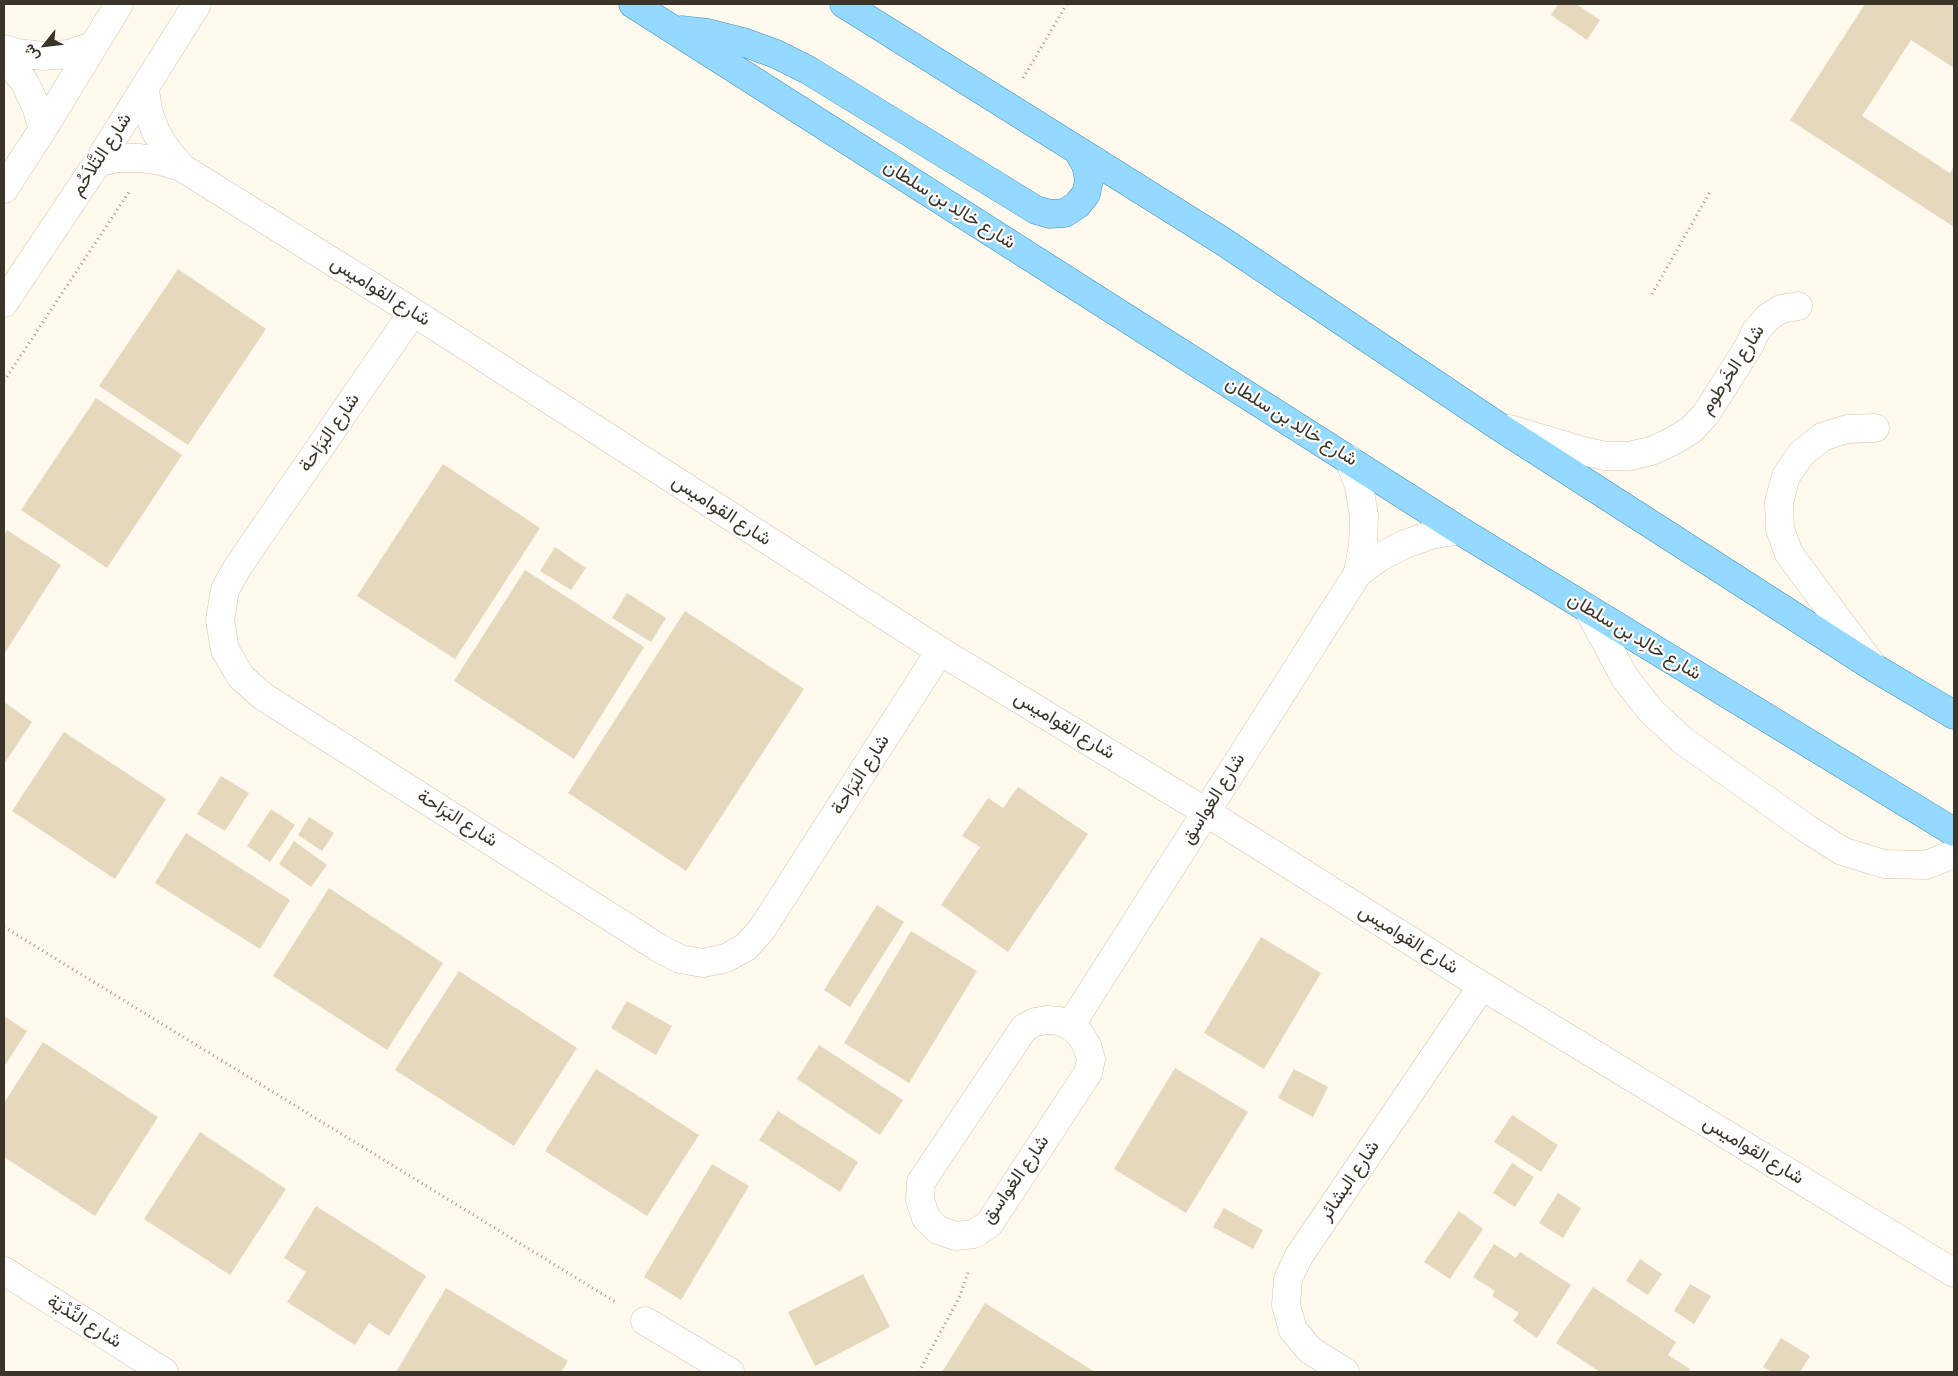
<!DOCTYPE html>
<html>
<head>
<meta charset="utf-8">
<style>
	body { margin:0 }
	#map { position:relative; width:1958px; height:1376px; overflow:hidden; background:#fff9ee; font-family:"Sofia Sans Condensed",Vazirmatn,sans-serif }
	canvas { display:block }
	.frame { position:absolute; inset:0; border:5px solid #3a3429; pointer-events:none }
	.north { position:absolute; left:20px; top:20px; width:50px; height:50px; -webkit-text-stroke:4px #fff; paint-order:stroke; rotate:241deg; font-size:14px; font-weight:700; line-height:20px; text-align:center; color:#3a3429 }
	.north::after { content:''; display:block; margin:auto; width:18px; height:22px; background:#3a3429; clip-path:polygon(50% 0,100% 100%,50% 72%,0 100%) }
</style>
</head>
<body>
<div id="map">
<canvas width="1958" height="1376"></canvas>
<div class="frame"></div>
<div class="north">ش</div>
</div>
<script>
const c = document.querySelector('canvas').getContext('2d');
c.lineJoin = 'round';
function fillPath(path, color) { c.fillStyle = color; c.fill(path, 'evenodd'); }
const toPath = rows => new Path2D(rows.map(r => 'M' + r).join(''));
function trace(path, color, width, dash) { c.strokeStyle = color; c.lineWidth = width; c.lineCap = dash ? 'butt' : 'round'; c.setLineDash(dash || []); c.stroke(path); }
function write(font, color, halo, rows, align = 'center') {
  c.font = font + ' "Sofia Sans Condensed",Vazirmatn,sans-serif'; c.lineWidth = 4.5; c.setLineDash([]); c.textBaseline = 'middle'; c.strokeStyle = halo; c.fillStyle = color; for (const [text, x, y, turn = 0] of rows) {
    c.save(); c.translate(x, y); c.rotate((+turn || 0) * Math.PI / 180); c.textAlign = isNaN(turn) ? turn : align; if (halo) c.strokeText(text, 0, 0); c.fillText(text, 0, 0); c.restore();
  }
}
fillPath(toPath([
	[1558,4,1576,4,1600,20,1587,40,1551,15],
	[1865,4,1954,4,1954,68,1911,40,1862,116,1950,173,1954,166,1954,227,1790,120],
	[178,269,266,329,188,445,99,386],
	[96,398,182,455,107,568,21,510],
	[443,464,540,528,455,659,357,596],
	[7,530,61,565,4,654,4,536],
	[555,547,586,568,571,590,540,571],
	[525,570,644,647,574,759,454,681],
	[627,593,666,618,651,642,612,618],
	[685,611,804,689,686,871,568,793],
	[4,702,32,722,4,764],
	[64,732,166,799,115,879,12,811],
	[221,776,249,793,225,831,197,814],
	[1018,787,1088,834,1008,952,941,905,980,847,962,836,988,798,1003,808],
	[271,809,295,825,270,862,247,846],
	[309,817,334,833,322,851,298,835],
	[186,833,290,900,260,949,155,883],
	[294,841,327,865,311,887,279,864],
	[329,888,443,963,387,1050,273,976],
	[877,905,904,922,850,1007,824,990],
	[911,931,977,971,909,1083,844,1043],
	[1261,937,1321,973,1264,1069,1204,1033],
	[459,971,577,1048,514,1146,395,1070],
	[627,1001,672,1026,656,1055,611,1028],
	[4,1016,27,1031,4,1067],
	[43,1042,158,1117,95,1216,4,1157,4,1103],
	[819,1045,903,1100,880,1135,797,1079],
	[1175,1068,1248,1112,1186,1213,1114,1169],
	[596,1069,699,1135,647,1216,545,1151],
	[1294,1069,1328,1087,1313,1117,1278,1098],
	[778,1111,858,1162,840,1192,759,1140],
	[1512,1115,1558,1145,1541,1172,1494,1142],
	[200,1132,286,1189,230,1275,144,1219],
	[1512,1163,1534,1177,1515,1207,1493,1193],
	[712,1164,749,1186,681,1300,644,1277],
	[1558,1193,1581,1208,1563,1238,1539,1223],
	[316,1206,426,1276,389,1336,369,1323,355,1345,287,1302,306,1272,284,1258],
	[1224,1208,1263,1230,1253,1249,1213,1227],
	[1459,1211,1483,1229,1450,1279,1424,1262],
	[1494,1244,1516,1258,1520,1252,1571,1285,1537,1338,1513,1321,1519,1313,1492,1296,1495,1291,1473,1277],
	[1640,1259,1662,1274,1648,1295,1626,1281],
	[863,1274,890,1327,815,1366,788,1312],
	[1690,1284,1711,1296,1694,1324,1674,1311],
	[1593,1287,1676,1342,1668,1355,1690,1369,1688,1372,1600,1372,1556,1343],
	[446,1288,568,1361,561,1372,396,1372],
	[985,1303,1095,1372,942,1372],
	[1781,1338,1810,1356,1800,1372,1772,1372,1763,1367]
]), '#e6d8bd');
const minor = toPath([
	[4,49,17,53,43,56,68,54,93,46],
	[4,56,25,83,36,106,43,129],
	[145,90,148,111,156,132,167,150,181,167],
	[98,162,119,158,140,158,161,161,181,167,413,312,940,651,1206,812,1482,986,1954,1273],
	[4,189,43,129,119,4],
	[4,303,98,162,197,4],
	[413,312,237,568,225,590,220,620,225,650,241,677,264,697,659,948,680,959,703,963,726,958,746,947,762,929,940,651],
	[1509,429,1583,451,1605,456,1629,456,1651,451,1671,442,1691,430,1706,414,1749,346,1756,331,1767,318,1781,309,1798,306],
	[1358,573,1380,557,1405,544,1431,535,1459,530],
	[1588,609,1625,678,1651,711,1682,740,1806,828,1842,851,1884,864,1926,865,1954,854],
	[1872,665,1789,554,1780,529,1779,502,1786,476,1801,454,1822,437,1847,429,1875,428],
	[1047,1020,1059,1021,1070,1026,1080,1034,1087,1046,1091,1059,1088,1073,989,1224,974,1234,956,1236,938,1230,926,1218,920,1200,921,1182,1024,1028,1035,1022,1047,1020],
	[1070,1026,1358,573,1363,545,1364,516,1359,486,1349,459],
	[4,1271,164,1372],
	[645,1321,730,1372],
	[1345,1372,1310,1350,1293,1330,1286,1305,1288,1279,1299,1256,1482,986]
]);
const major = toPath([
	[633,4,1459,530,1954,832],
	[844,4,1224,242,1498,426,1873,667,1954,715],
	[681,30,708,33,743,42,776,54,808,70,1036,210,1050,214,1065,213,1077,205,1086,194,1089,180,1086,165,1079,153]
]);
trace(minor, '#d1c4a8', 29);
trace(major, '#468eb4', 29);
trace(toPath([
	[1023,78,1067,4],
	[1652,294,1711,190],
	[4,381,129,192],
	[4,927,617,1303],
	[919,1372,960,1296,969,1269]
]), '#9c968b', 3, [1, 4]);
trace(minor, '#fff', 28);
trace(major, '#94d9ff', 28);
write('19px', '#3a3429', '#fff', [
	["شارع التَّلاَحُم",102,155,-57],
	["شارع خالِد بن سلطان",949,205,32],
	["شارع القواميس",380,292,32],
	["شارع الخَرطوم",1733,370,-57],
	["شارع خالِد بن سلطان",1291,422,32],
	["شارع البَرَاحة",330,433,-55],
	["شارع القواميس",721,511,33],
	["شارع خالِد بن سلطان",1634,637,31],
	["شارع القواميس",1064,726,31],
	["شارع البَرَاحة",861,775,-57],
	["شارع الغواسق",1214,799,-58],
	["شارع البَرَاحة",457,819,32],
	["شارع القواميس",1408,940,32],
	["شارع القواميس",1753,1151,31],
	["شارع الغواسق",1016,1180,-55],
	["شارع البشائر",1350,1181,-56],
	["شارع النَّدْيَة",84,1322,32]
]);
</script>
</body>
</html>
